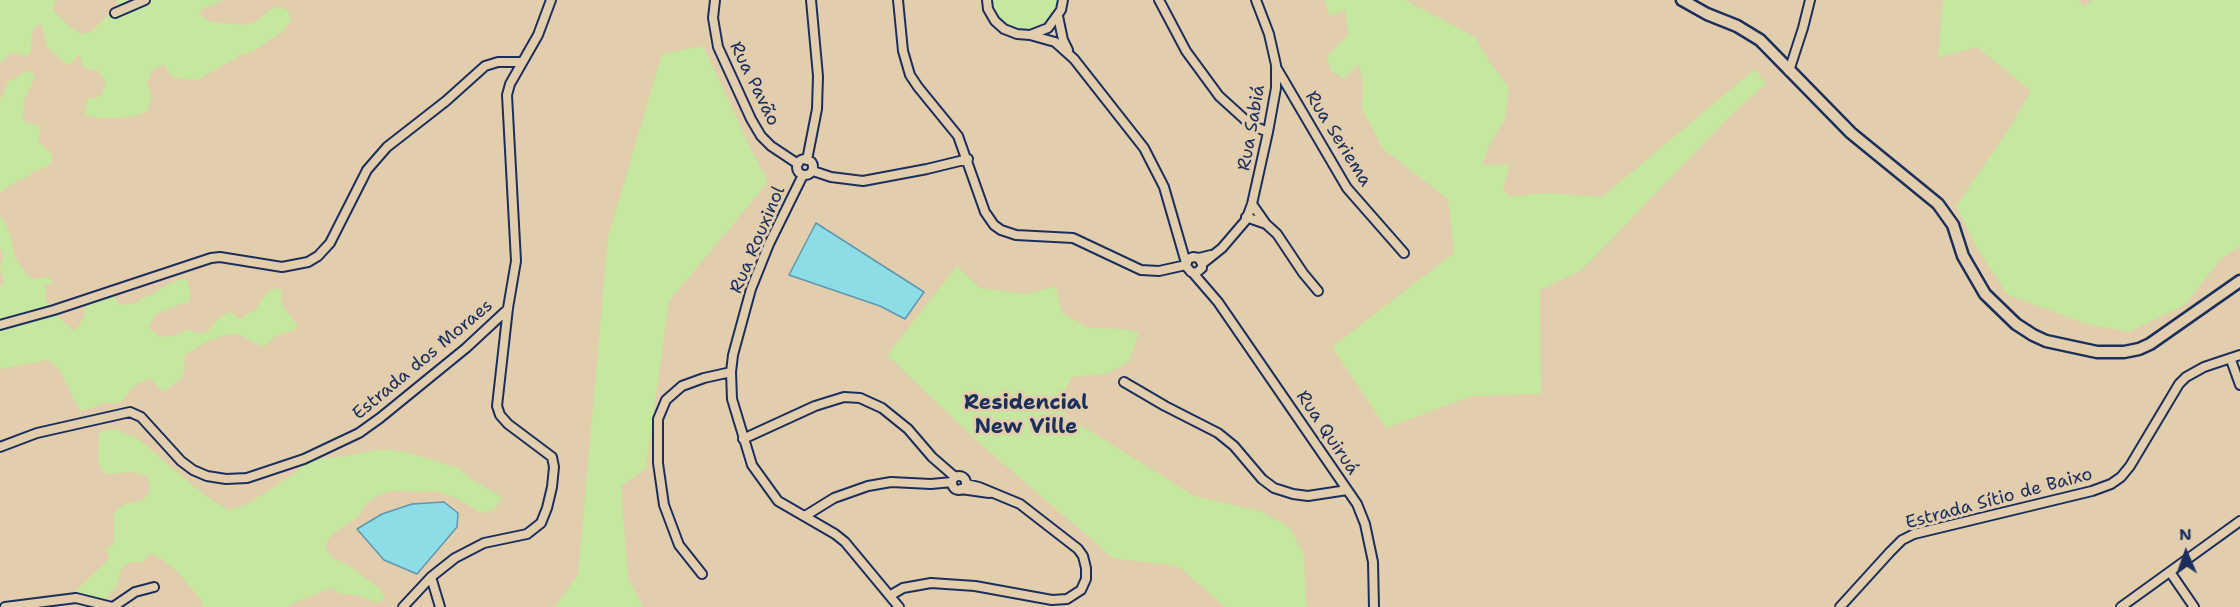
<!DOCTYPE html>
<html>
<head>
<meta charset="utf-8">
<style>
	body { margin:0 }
	#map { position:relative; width:2240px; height:607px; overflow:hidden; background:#e2cdac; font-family:"Shantell Sans",sans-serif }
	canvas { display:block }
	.north { position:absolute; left:2156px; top:523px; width:60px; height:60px; -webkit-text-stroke:4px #e2cdac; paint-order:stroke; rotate:358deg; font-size:16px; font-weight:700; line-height:24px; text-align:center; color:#1b2f5e }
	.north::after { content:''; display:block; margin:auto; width:21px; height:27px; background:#1b2f5e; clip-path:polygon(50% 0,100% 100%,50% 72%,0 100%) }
</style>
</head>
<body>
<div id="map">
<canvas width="2240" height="607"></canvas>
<div class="north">N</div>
</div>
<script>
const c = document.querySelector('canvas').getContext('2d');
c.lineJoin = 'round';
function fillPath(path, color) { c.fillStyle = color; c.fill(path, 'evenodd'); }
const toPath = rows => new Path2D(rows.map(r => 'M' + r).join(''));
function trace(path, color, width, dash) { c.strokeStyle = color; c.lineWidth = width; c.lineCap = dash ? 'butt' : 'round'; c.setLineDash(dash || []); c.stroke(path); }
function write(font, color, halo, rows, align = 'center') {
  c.font = font + ' "Shantell Sans",sans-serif'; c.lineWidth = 6; c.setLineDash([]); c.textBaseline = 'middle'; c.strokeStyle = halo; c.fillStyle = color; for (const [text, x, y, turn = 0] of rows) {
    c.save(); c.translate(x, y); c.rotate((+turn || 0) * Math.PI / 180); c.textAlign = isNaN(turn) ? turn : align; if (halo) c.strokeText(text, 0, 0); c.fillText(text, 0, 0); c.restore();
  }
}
fillPath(toPath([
	[0,0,55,0,53,11,74,30,82,34,92,31,117,6,117,0,224,0,202,9,199,15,212,22,245,25,255,22,273,8,281,7,288,11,291,21,282,32,252,52,243,54,197,80,172,77,164,64,152,71,147,82,152,99,147,112,131,117,98,118,85,115,87,100,101,96,106,83,99,71,83,68,80,56,77,56,70,65,64,63,47,47,42,25,37,25,32,32,31,50,29,55,24,56,12,52,0,63],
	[991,0,1057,0,1057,5,1053,15,1038,28,1028,31,1017,30,1007,27,999,20,994,11],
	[1324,0,1405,0,1475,37,1489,61,1509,88,1505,119,1489,146,1482,165,1510,165,1503,189,1510,197,1545,193,1602,197,1755,69,1766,84,1733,113,1582,270,1540,290,1541,394,1472,396,1386,428,1332,347,1454,253,1448,199,1383,149,1362,108,1363,84,1359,64,1344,79,1330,70,1327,56,1348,35,1345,10,1330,16],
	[1941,0,2079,0,2083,7,2093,0,2240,0,2240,246,2221,259,2185,305,2129,332,2087,324,2008,295,1976,247,1956,206,2008,130,2031,91,1977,47,1938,58,1943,1],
	[703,46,750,147,768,182,669,301,646,469,621,486,628,578,643,607,555,607,578,575,608,237,662,54],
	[26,71,31,72,35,76,24,101,23,119,27,123,41,126,38,141,52,154,52,161,47,167,34,171,27,177,12,184,0,193,0,101,8,82],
	[0,215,10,233,15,258,27,275,34,279,49,277,53,283,45,285,46,299,53,312,74,331,83,320,86,306,97,294,111,294,120,305,135,303,173,282,185,278,188,283,190,294,189,303,182,303,155,315,148,327,159,337,174,336,190,329,193,332,202,334,209,330,219,318,231,311,237,318,241,318,256,309,268,291,277,288,282,291,281,301,283,307,299,328,276,336,263,347,237,334,225,335,206,342,185,355,184,372,180,380,163,392,151,379,137,383,120,403,106,403,80,411,59,369,48,360,0,369,0,287,4,282,0,268,4,252,0,249],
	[957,266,980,288,1026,294,1056,286,1062,313,1088,328,1124,329,1139,333,1129,362,1106,374,1072,377,1062,396,1066,416,1194,496,1260,511,1289,527,1304,555,1306,607,1225,607,1178,566,1113,558,978,442,887,355],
	[118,428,120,432,136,437,203,494,228,510,243,506,257,498,298,471,304,464,316,459,347,456,376,450,391,450,413,454,460,469,471,479,502,497,495,509,481,513,455,498,439,492,393,491,379,495,366,503,359,516,334,533,325,544,331,557,350,566,377,587,385,597,382,601,377,603,360,596,337,593,335,589,331,588,294,603,288,607,203,607,200,598,175,570,160,558,150,553,144,562,131,562,122,568,116,587,104,600,94,602,77,595,77,590,109,559,106,547,113,546,114,512,126,503,141,502,150,491,148,477,135,472,104,474,98,462,99,432]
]), '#c6e79f');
const water = toPath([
	[816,223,924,292,905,319,880,306,789,275,816,223],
	[444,502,458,513,457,527,417,574,384,560,357,529,382,514,412,504,444,502]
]);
fillPath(water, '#8cdde6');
trace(water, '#5f97b0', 1.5);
const minor = toPath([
	[715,0,713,18,718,47,751,119,761,136,771,146,798,164],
	[898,0,903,51,910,75,918,87,958,136,985,212,994,225,1001,230,1016,235,1073,238,1141,270,1159,271,1186,265],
	[987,0,988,9,995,21,1004,29,1017,34,1030,35,1048,28,1061,10,1063,0],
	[1159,0,1186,51,1219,96,1251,125,1268,132],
	[115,13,145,0],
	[1058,16,1063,40,1068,50],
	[1030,35,1055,42,1074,59,1144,148,1164,187,1186,263],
	[1276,67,1347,188,1404,253],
	[1789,71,1803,28,1810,0],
	'797 167a8 8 0 1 1 16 0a8 8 0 1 1-16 0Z',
	[807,160,817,109,818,76,811,0],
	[813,171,831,177,863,181,927,169,968,159],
	[803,175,769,244,751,289,733,355,731,372,732,399,752,465,778,501,835,534,845,542,899,607],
	[1252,204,1266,224,1277,234,1303,273,1318,291],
	[1246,217,1266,224],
	[1199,258,1202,264,1202,268,1196,273,1191,272,1186,266,1188,259,1193,257,1199,258,1211,255],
	[1202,264,1222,248,1246,220,1252,204,1268,132,1276,88,1276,65,1269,34,1256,0],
	[1193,273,1218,302,1357,504,1365,524,1373,562,1374,607],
	[0,325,54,310,211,258,220,257,282,267,308,262,318,256,330,243,367,170,387,147,446,101,485,66,498,62,522,62],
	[2231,360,2240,385],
	[1124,382,1165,406,1218,433,1234,446,1262,479,1274,488,1293,494,1308,496,1347,490],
	[743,439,815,406,844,397,860,398,882,408,908,429,932,457,955,477],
	[0,447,37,433,130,412,141,417,181,461,193,470,207,476,226,479,247,478,304,459,359,433,380,418,466,348,508,309],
	'952 483a7 7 0 1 1 14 0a7 7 0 1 1-14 0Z',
	[961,489,989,493],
	[805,516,834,498,868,486,891,482,931,484,952,482],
	[2170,572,2194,607],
	[702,574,679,545,664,505,658,463,658,419,666,400,682,386,704,378,731,372],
	[431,577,440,607],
	[891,595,903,588,931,583,975,586,1052,600,1067,599,1081,590,1086,579,1086,568,1083,556,1078,549,1020,504,979,487,966,484],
	[5,607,76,598,112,607],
	[113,607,135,592,154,587],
	[403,607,431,577,455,558,484,543,527,534,541,523,547,508,552,487,554,467,552,457,508,424,500,415,497,406,508,308,516,261,507,95,510,84,538,35,551,0],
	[1840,607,1890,552,1902,540,1914,534,2092,491,2111,484,2121,477,2130,466,2179,384,2186,377,2204,367,2240,355],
	[2121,607,2240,521]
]);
const secondary = toPath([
	[1682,0,1707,14,1737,26,1760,40,1851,133,1938,204,1953,225,1963,256,1985,294,2016,324,2033,335,2046,341,2097,352,2124,352,2139,349,2150,344,2240,281]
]);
trace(minor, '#1b2f5e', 12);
trace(secondary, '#1b2f5e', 15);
trace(minor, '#e2cdac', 8);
trace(secondary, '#e2cdac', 10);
write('18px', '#1b2f5e', '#e2cdac', [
	["Rua Pavão",754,84,64],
	["Rua Sabiá",1252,128,-80],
	["Rua Seriema",1338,139,58],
	["Rua Rouxinol",758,240,-67],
	["Estrada dos Moraes",423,360,-40],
	["Rua Quiruá",1327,433,56],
	["Estrada Sítio de Baixo",1999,499,-15]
]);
write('bold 21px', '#1b2f5e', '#e2cdac', [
	["Residencial",1026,404],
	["New Ville",1026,428]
]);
</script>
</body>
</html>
